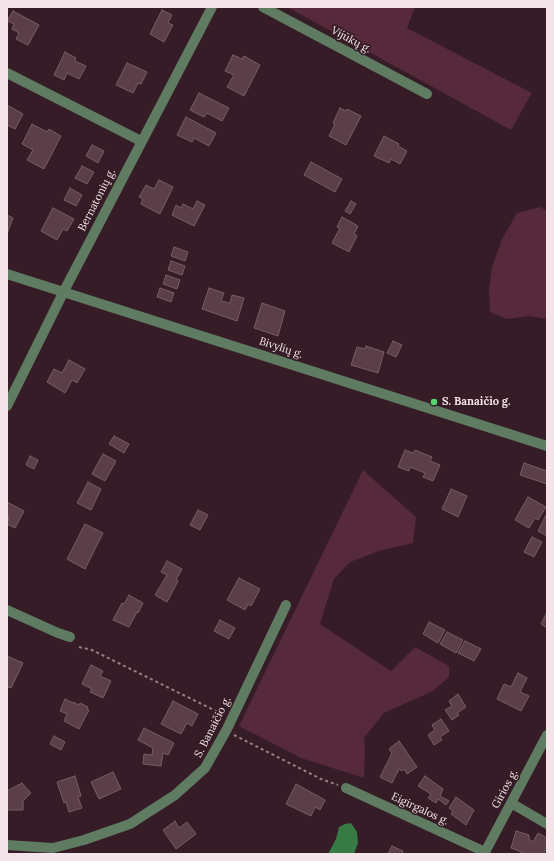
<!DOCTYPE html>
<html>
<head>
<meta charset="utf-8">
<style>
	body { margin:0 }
	#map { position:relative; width:554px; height:861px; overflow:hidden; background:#351c26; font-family:Lora,serif }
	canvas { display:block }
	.frame { position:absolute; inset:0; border:8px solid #f4e3e8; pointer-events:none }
</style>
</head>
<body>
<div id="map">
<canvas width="554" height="861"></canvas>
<div class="frame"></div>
</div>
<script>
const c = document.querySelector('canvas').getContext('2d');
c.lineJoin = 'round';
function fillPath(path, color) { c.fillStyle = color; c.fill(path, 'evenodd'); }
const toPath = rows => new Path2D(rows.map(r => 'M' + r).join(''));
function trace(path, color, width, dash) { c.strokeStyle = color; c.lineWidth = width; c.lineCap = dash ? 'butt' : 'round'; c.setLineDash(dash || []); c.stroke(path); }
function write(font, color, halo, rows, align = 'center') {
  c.font = font + ' Lora,serif'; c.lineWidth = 3.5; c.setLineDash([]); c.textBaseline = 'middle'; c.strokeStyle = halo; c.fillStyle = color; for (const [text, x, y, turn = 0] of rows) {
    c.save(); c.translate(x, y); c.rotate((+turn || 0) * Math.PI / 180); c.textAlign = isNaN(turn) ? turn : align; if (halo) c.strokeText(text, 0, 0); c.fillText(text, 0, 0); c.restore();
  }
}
fillPath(toPath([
	[287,7,415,7,407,28,532,93,511,130],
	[540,207,547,211,547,319,529,316,506,319,490,312,489,290,492,267,502,239,517,213],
	[363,470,416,517,413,543,379,551,350,562,334,579,320,624,391,671,415,647,449,666,449,677,433,691,384,713,364,738,365,753,364,778,301,758,239,726]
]), '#56293b');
fillPath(toPath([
	[351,823,357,832,358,843,354,854,328,854,336,839,339,827,345,824]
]), '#377a43');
const building = toPath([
	[162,10,172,15,168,23,173,25,164,42,150,34,162,10],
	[13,11,39,25,28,45,16,39,19,33,12,29,14,24,7,21,13,11],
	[65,52,76,58,75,61,86,66,79,79,67,73,64,80,54,75,65,52],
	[233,55,242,59,244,56,260,65,244,96,227,87,234,75,225,71,233,55],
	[127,63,147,72,141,84,138,83,133,93,116,85,127,63],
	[199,93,229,108,222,121,207,113,204,117,190,110,199,93],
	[7,105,23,114,15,129,7,125,7,105],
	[340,108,346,111,347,109,361,116,346,145,329,136,335,124,333,123,340,108],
	[186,117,216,133,209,146,194,138,192,142,177,135,186,117],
	[32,124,47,132,49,129,61,136,44,169,27,160,33,150,22,144,32,124],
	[384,136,399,144,398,146,407,151,400,164,391,159,389,163,374,156,384,136],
	[92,145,104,151,98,163,86,156,92,145],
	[311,162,342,179,335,192,304,175,311,162],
	[82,166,94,172,87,184,75,178,82,166],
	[159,180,173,187,160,214,141,204,143,199,139,197,146,185,154,189,159,180],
	[70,188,82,195,76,206,64,200,70,188],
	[197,201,205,205,194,226,172,215,176,205,181,208,183,204,193,209,197,201],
	[351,201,356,204,350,214,345,211,351,201],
	[53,208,74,219,67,231,63,229,57,240,41,231,53,208],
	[7,215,13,218,7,234,7,215],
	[342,217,358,226,354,234,357,236,349,252,332,243,340,228,337,227,342,217],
	[174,247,188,252,185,261,171,256,174,247],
	[171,261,185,266,182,275,168,270,171,261],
	[166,275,180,280,177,289,163,284,166,275],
	[160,288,174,293,171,302,157,297,160,288],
	[209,288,224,293,221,301,230,303,232,295,244,298,237,321,202,309,209,288],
	[262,303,285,311,278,336,254,328,262,303],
	[393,341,402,345,396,357,387,353,393,341],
	[366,346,384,352,378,373,351,365,357,347,365,349,366,346],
	[69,360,85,369,77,383,72,380,65,393,47,382,54,369,62,373,69,360],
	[114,436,129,444,124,453,109,444,114,436],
	[405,450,413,453,415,450,432,457,430,461,440,465,433,481,423,477,425,473,410,467,409,471,398,467,405,450],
	[103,454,116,461,105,481,92,474,103,454],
	[30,456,38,460,34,469,26,465,30,456],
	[524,463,547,471,547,484,520,475,524,463],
	[88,482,101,489,91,510,77,503,88,482],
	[451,489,467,496,458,517,442,509,451,489],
	[528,497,546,507,538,520,535,518,529,528,515,520,528,497],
	[7,502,24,511,15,528,7,524,9,517,7,516,7,502],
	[198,510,208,515,200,530,190,525,198,510],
	[547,513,547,536,538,531,547,513],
	[85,524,103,533,85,569,67,559,85,524],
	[532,537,542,542,534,557,524,552,532,537],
	[167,561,182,569,176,580,178,581,167,602,155,595,167,575,161,572,167,561],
	[239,578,260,589,251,606,248,604,245,610,227,600,239,578],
	[129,595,143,603,138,613,137,612,129,627,113,620,122,603,124,604,129,595],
	[547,612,547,628,541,624,547,612],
	[220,620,235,628,229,639,214,631,220,620],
	[429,622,445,630,438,643,423,634,429,622],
	[447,632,463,640,456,653,440,644,447,632],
	[465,641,481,649,474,661,458,653,465,641],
	[7,656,23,663,11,688,7,687,7,656],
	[91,665,103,671,100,676,111,681,103,698,90,692,92,689,82,684,91,665],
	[518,673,527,678,520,692,529,696,521,711,497,699,504,684,511,687,518,673],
	[458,694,466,707,457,713,459,715,452,720,445,710,452,706,449,701,458,694],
	[65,699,73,703,73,702,79,705,80,703,88,707,87,709,89,710,79,729,64,721,67,714,60,711,65,699],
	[173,701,198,714,192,726,187,723,181,734,161,724,173,701],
	[441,719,449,731,440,737,442,740,434,745,428,735,435,730,432,725,441,719],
	[144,728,174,743,168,755,163,753,161,766,143,764,144,754,152,755,153,748,138,740,144,728],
	[54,736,65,742,61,750,50,744,54,736],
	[399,741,417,767,407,774,404,769,402,771,399,769,392,783,380,777,392,753,389,749,399,741],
	[113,772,121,789,99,799,91,782,113,772],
	[75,776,81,796,78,797,82,808,69,812,66,802,64,803,57,782,75,776],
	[425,776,443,789,440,796,449,801,446,805,438,799,436,803,428,798,431,794,418,786,425,776],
	[22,783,31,793,23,801,23,810,7,810,7,791,22,783],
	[296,784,325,800,320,810,315,807,311,816,286,804,296,784],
	[456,797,474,810,466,825,451,814,453,811,449,808,456,797],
	[175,821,179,828,187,822,196,834,176,849,163,830,175,821],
	[516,831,529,835,529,839,533,842,538,833,547,838,547,848,543,854,526,854,511,848,516,831],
	[392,846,403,851,402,854,388,854,392,846]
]);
fillPath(building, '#5a3e48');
trace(building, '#795c66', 1);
trace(toPath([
	[79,647,92,650,224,715],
	[234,735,321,779,338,785]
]), '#958088', 2, [3, 3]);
trace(toPath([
	[263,7,427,94],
	[7,73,141,141],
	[7,274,547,446],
	[7,406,64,291,212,7],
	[7,610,58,633,70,637],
	[346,788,485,852],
	[511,803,547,824],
	[7,845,53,848,84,840,130,824,175,795,205,768,227,729,286,605],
	[484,854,547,735]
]), '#5f7b62', 10);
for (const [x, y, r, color] of [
	[434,402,4,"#56d671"]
]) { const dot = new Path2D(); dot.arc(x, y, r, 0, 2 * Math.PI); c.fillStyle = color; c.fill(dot); trace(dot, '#351c26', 1.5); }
write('11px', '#f4e3e8', '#351c26', [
	["Vijūkų g.",351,40,28],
	["Bernatonių g.",97,200,-63],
	["Bivylių g.",281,348,18],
	["S. Banaičio g.",213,727,-63],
	["Girios g.",505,789,-62],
	["Eigirgalos g.",420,809,25]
]);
write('bold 11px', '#f4e3e8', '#351c26', [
	["S. Banaičio g.",442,402]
], 'left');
</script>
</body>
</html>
